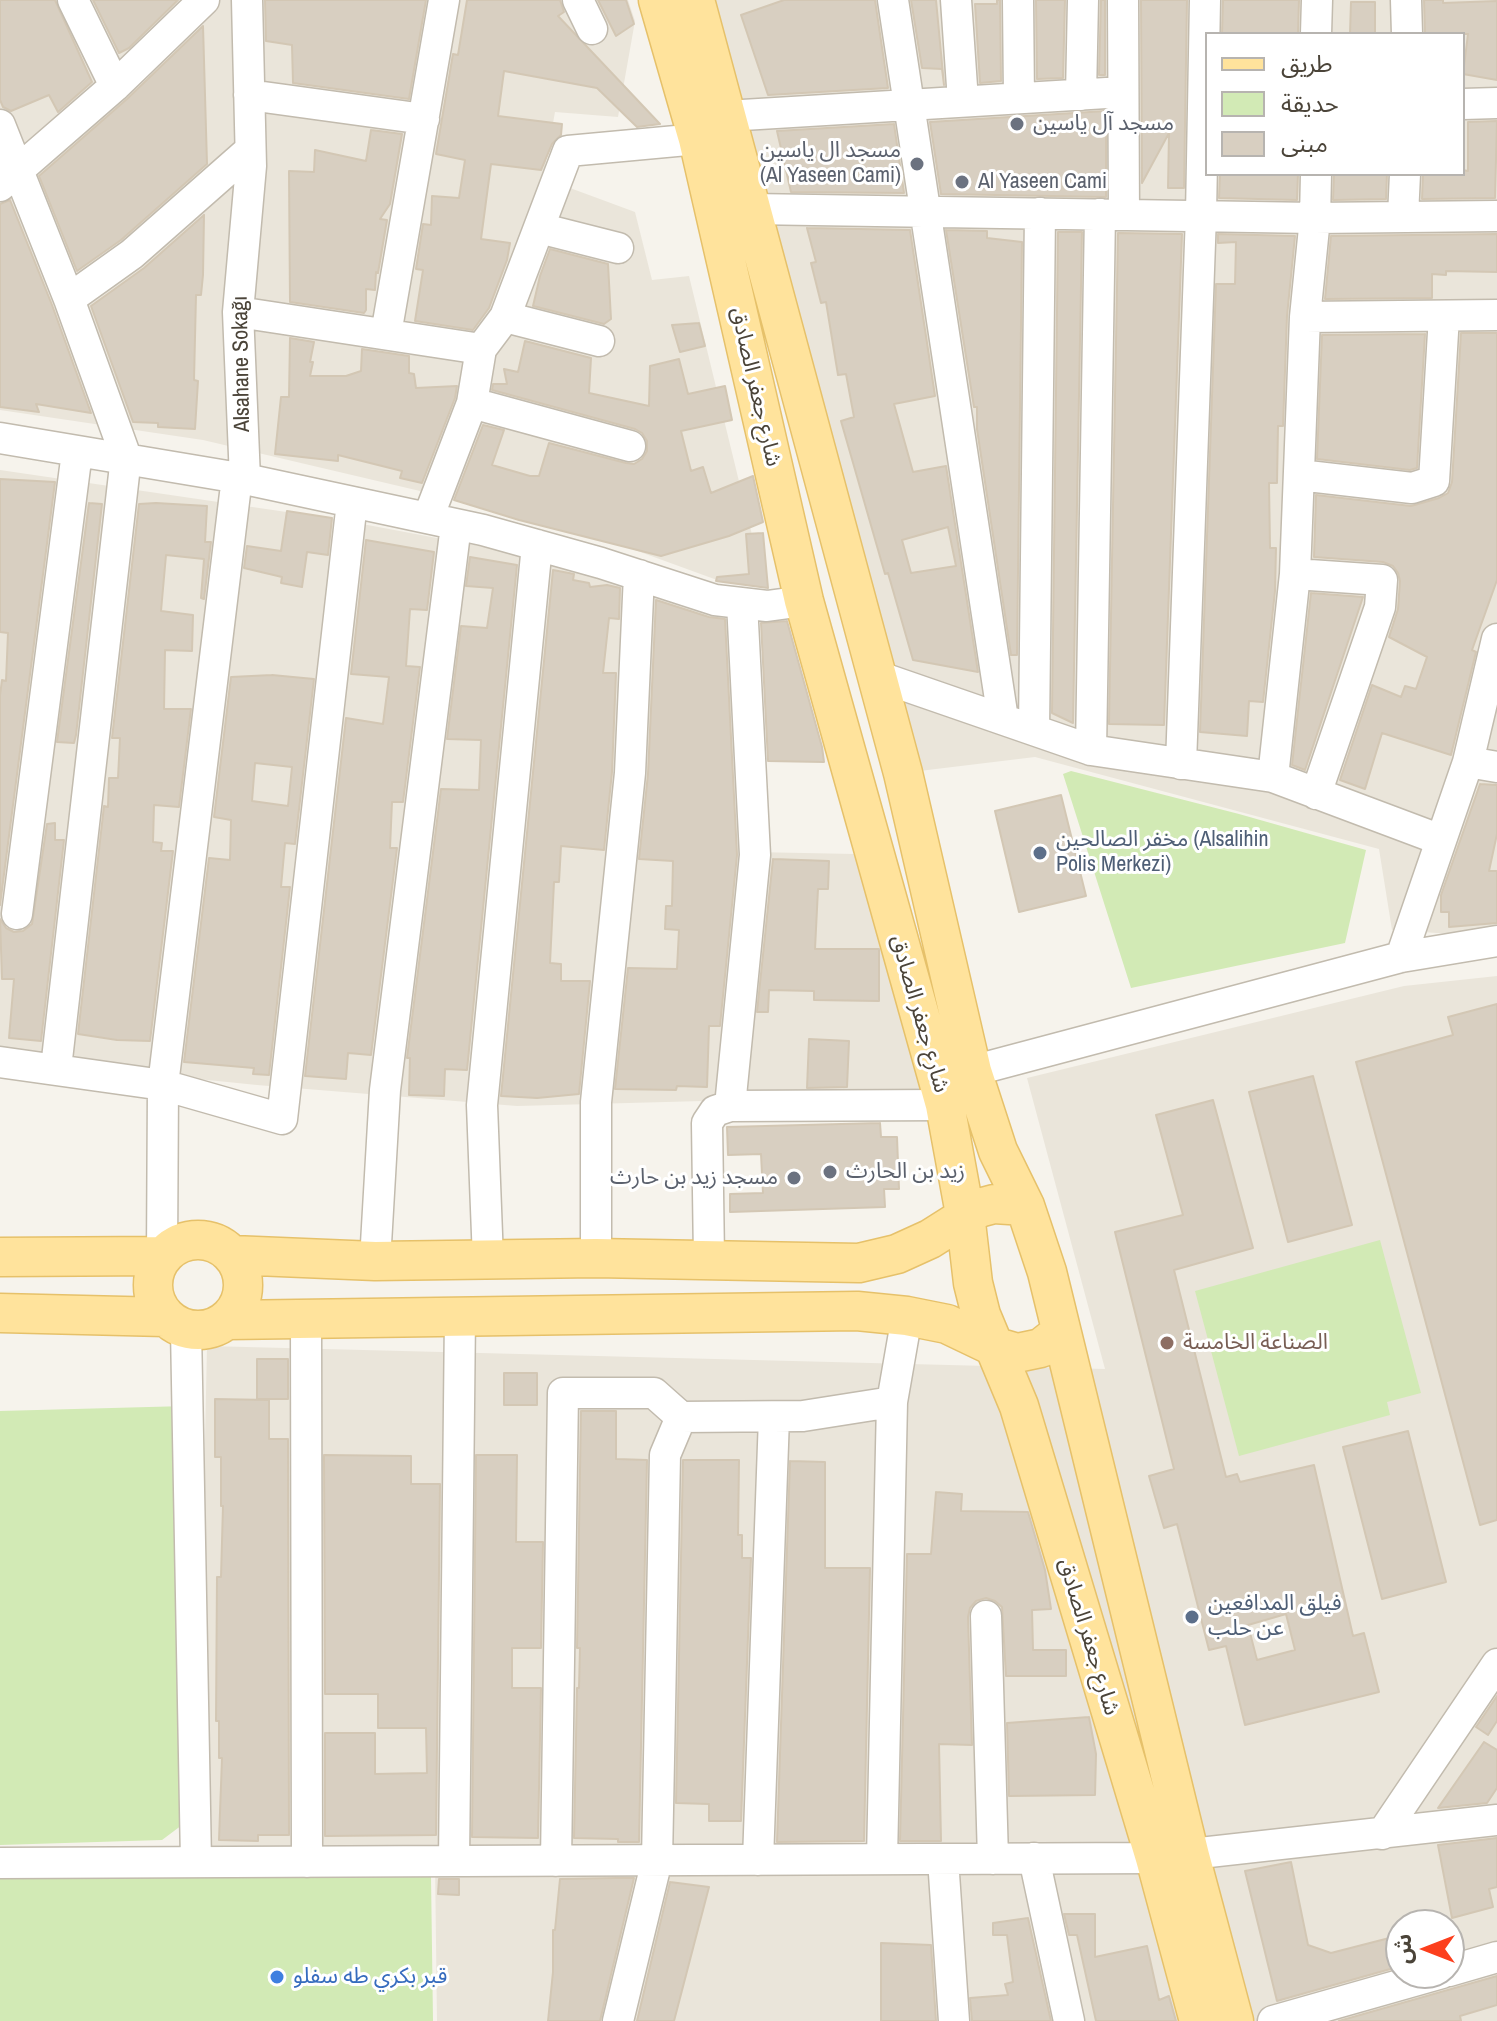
<!DOCTYPE html>
<html>
<head>
<meta charset="utf-8">
<style>
	body { margin:0 }
	#map { position:relative; width:1497px; height:2021px; overflow:hidden; background:#f6f3ec; font-family:"Archivo Narrow","Noto Sans Arabic",sans-serif }
	canvas { display:block }
	.legend { position:absolute; left:1205px; top:32px; width:260px; height:144px; box-sizing:border-box; background:#fff; border:2px solid #b7b4b0; margin:0; padding:10px 14px; list-style:none; font-size:24px; color:#4b4439 }
	.legend li { display:flex; align-items:center; gap:16px; height:40px }
	.legend b { width:40px; border:2px solid #b7b4b0 }
	.north { position:absolute; left:1385px; top:1909px; width:80px; height:80px; box-sizing:border-box; background:#fff; border:2px solid #b7b4b0; border-radius:50%; rotate:270deg; font-size:22px; font-weight:700; line-height:32px; text-align:center; color:#4b4439 }
	.north::after { content:''; display:block; margin:auto; width:28px; height:36px; background:#fc3f1d; clip-path:polygon(50% 0,100% 100%,50% 72%,0 100%) }
</style>
</head>
<body>
<div id="map">
<canvas width="1497" height="2021"></canvas>
<ul class="legend">
<li><b style="height:10px;background:#ffe39c"></b>طريق</li>
<li><b style="height:22px;background:#d2eab5"></b>حديقة</li>
<li><b style="height:22px;background:#d8cfc1"></b>مبنى</li>
</ul>
<div class="north">ش</div>
</div>
<script>
const c = document.querySelector('canvas').getContext('2d');
c.lineJoin = 'round';
function fillPath(path, color) { c.fillStyle = color; c.fill(path, 'evenodd'); }
const toPath = rows => new Path2D(rows.map(r => 'M' + r).join(''));
function trace(path, color, width, dash) { c.strokeStyle = color; c.lineWidth = width; c.lineCap = dash ? 'butt' : 'round'; c.setLineDash(dash || []); c.stroke(path); }
function write(font, color, halo, rows, align = 'center') {
  c.font = font + ' "Archivo Narrow","Noto Sans Arabic",sans-serif'; c.lineWidth = 6; c.setLineDash([]); c.textBaseline = 'middle'; c.strokeStyle = halo; c.fillStyle = color; for (const [text, x, y, turn = 0] of rows) {
    c.save(); c.translate(x, y); c.rotate((+turn || 0) * Math.PI / 180); c.textAlign = isNaN(turn) ? turn : align; if (halo) c.strokeText(text, 0, 0); c.fillText(text, 0, 0); c.restore();
  }
}
fillPath(toPath([
	[0,0,628,0,635,21,618,117,555,112,543,178,635,212,652,280,689,276,763,580,717,580,569,526,203,440,0,410],
	[699,0,1497,0,1497,937,1392,930,1379,849,1035,757,903,773],
	[1207,34,1463,34,1463,174,1207,174],
	[0,470,341,520,570,563,732,606,753,852,855,854,924,1099,740,1100,517,1106,257,1085,0,1059],
	[1497,976,1497,2021,437,2021,435,1862,196,1862,207,1346,1105,1369,1027,1078,1404,986],
	[1401,1925,1449,1925,1449,1973,1401,1973]
]), '#eae5da');
fillPath(toPath([
	[1071,771,1239,814,1366,850,1345,943,1131,988,1063,774],
	[1380,1240,1421,1393,1387,1402,1390,1415,1239,1456,1195,1291],
	[186,1406,182,1825,162,1840,0,1845,0,1411],
	[431,1876,433,2021,0,2021,0,1877]
]), '#d2eab5');
const building = toPath([
	[0,0,55,0,92,82,58,112,49,95,11,111,3,107,0,100,0,0],
	[93,0,178,0,129,48,119,53,93,0],
	[265,0,426,0,409,99,293,83,292,45,266,41,265,0],
	[467,0,560,0,564,12,558,16,660,124,637,127,597,88,504,71,498,116,562,124,561,135,552,144,541,170,491,164,481,239,510,243,507,260,489,308,473,330,415,321,423,270,416,269,423,224,431,225,432,196,459,198,465,160,436,154,453,54,458,55,467,0],
	[598,0,626,0,634,24,616,36,598,0],
	[784,0,875,0,888,88,768,95,741,15,784,0],
	[911,0,936,0,944,85,942,69,922,68,911,0],
	[997,0,1000,0,1001,81,980,83,975,4,997,4,997,0],
	[1036,0,1065,0,1063,78,1037,79,1036,0],
	[1101,0,1105,0,1105,75,1099,75,1101,0],
	[1141,0,1187,0,1184,188,1168,188,1169,133,1142,183,1141,0],
	[1223,0,1299,0,1298,34,1222,34,1223,0],
	[1424,0,1443,0,1443,3,1497,1,1497,80,1463,74,1468,34,1425,34,1424,0],
	[1351,2,1375,2,1375,34,1350,34,1351,2],
	[203,26,207,164,121,240,77,271,39,176,127,99,203,26],
	[1106,111,1106,197,941,194,930,122,1106,111],
	[1497,121,1495,198,1422,199,1423,174,1463,174,1463,170,1468,171,1468,122,1497,121],
	[894,124,904,193,791,192,777,131,894,124],
	[371,130,402,134,390,204,380,219,387,220,378,273,376,272,375,290,366,289,366,310,364,313,290,302,289,171,314,172,315,150,366,161,371,130],
	[1220,174,1298,174,1297,200,1219,198,1220,174],
	[1334,174,1387,174,1386,199,1333,200,1334,174],
	[10,200,52,305,91,413,36,404,39,412,0,407,0,204,10,200],
	[204,215,203,275,201,295,196,295,194,380,198,381,195,429,158,427,158,423,133,422,91,306,144,268,204,215],
	[807,228,910,230,935,396,894,404,913,472,946,466,978,672,913,660,888,573,885,574,841,421,854,417,846,374,838,375,826,302,821,303,811,263,816,262,807,228],
	[948,527,956,566,911,573,902,540,948,527],
	[946,230,987,231,987,238,1022,242,1017,655,1011,655,977,429,977,407,974,407,946,230],
	[1058,232,1082,232,1073,723,1052,713,1058,232],
	[1118,233,1182,234,1164,725,1109,724,1118,233],
	[1218,234,1295,236,1287,316,1283,426,1278,426,1277,483,1269,483,1270,548,1276,548,1275,591,1263,702,1249,701,1247,736,1200,732,1216,284,1235,284,1236,242,1218,243,1218,234],
	[1497,234,1497,272,1446,271,1446,275,1432,274,1432,298,1325,299,1331,236,1497,234],
	[550,249,608,264,611,319,604,324,533,306,540,276,550,249],
	[699,323,705,346,680,352,672,325,699,323],
	[1461,333,1497,333,1497,580,1472,650,1476,652,1451,755,1382,733,1365,789,1340,780,1372,685,1401,697,1405,686,1416,689,1427,657,1389,637,1398,609,1400,581,1398,573,1393,566,1383,562,1314,557,1316,495,1411,506,1439,498,1448,493,1452,482,1461,333],
	[1425,334,1417,468,1410,470,1317,459,1322,335,1425,334],
	[290,338,314,342,310,362,313,362,310,376,346,376,361,371,362,349,409,356,409,373,414,374,416,388,457,386,455,398,422,483,400,478,402,471,338,455,338,461,275,454,281,397,289,397,290,338],
	[525,341,591,358,589,393,649,406,650,366,679,359,688,394,725,386,732,420,681,431,691,471,703,467,711,493,753,476,763,522,729,536,661,556,519,520,454,500,483,425,504,430,492,465,530,476,539,476,549,443,626,463,634,464,642,459,647,451,647,441,642,433,635,429,492,390,493,384,507,384,504,369,518,372,525,341],
	[0,479,55,482,0,905,0,695,2,680,6,681,8,633,0,632,0,479],
	[89,503,102,504,76,735,74,743,57,742,89,503],
	[156,503,207,506,205,542,211,542,204,599,201,598,204,559,166,555,161,611,193,615,192,651,165,650,164,709,191,709,179,807,154,805,153,842,162,843,161,851,173,851,150,1041,117,1040,78,1034,104,806,108,807,109,778,118,778,120,738,112,738,139,504,156,503],
	[287,511,332,518,328,555,307,552,302,587,281,583,282,577,244,568,247,546,281,551,287,511],
	[763,533,768,588,716,581,717,577,749,574,746,534,763,533],
	[366,540,434,552,427,610,410,609,406,666,420,667,403,802,392,802,390,848,397,848,371,1055,348,1053,346,1079,305,1076,346,718,383,724,389,677,351,674,366,540],
	[470,557,517,565,467,1070,445,1069,444,1096,409,1095,410,1058,407,1058,441,789,479,790,481,740,447,739,461,626,487,628,493,588,466,586,470,557],
	[553,570,574,574,573,580,589,583,590,587,607,585,620,588,619,619,609,618,603,673,616,673,612,772,604,850,561,846,559,882,554,882,550,963,561,964,561,981,590,981,579,1094,537,1098,501,1096,553,570],
	[1311,593,1363,597,1305,770,1292,765,1311,593],
	[656,600,709,617,725,619,737,855,720,1026,709,1026,707,1087,677,1086,676,1090,615,1089,628,968,677,969,679,930,665,929,666,906,672,906,673,861,639,859,648,774,656,600],
	[787,621,822,747,824,762,768,761,761,623,787,621],
	[272,675,314,679,295,844,285,843,281,887,290,887,269,1075,253,1074,254,1068,184,1062,209,858,230,860,231,820,214,817,231,677,272,675],
	[255,763,292,767,288,806,252,801,255,763],
	[1480,784,1497,785,1497,834,1489,871,1497,871,1497,923,1449,927,1449,912,1441,912,1441,895,1480,784],
	[1061,795,1086,896,1019,912,995,811,1061,795],
	[55,823,55,840,64,840,41,1041,9,1038,14,979,2,979,0,919,6,928,14,932,23,931,32,924,47,824,55,823],
	[773,859,829,861,828,889,818,889,815,949,879,949,879,1001,814,1000,814,991,769,990,768,1012,757,1012,773,859],
	[1497,1004,1497,1520,1480,1525,1356,1062,1453,1035,1448,1017,1497,1004],
	[809,1039,849,1041,847,1087,807,1088,809,1039],
	[1313,1076,1352,1225,1288,1242,1249,1092,1313,1076],
	[1213,1100,1253,1248,1174,1270,1226,1477,1237,1474,1240,1482,1314,1465,1353,1636,1364,1633,1379,1692,1245,1725,1226,1646,1209,1650,1177,1524,1164,1528,1149,1476,1174,1469,1115,1232,1183,1215,1156,1115,1213,1100],
	[1286,1614,1295,1650,1257,1660,1248,1625,1286,1614],
	[880,1123,881,1137,897,1137,899,1189,884,1189,885,1207,730,1212,730,1194,763,1193,761,1154,728,1155,727,1127,880,1123],
	[257,1359,288,1359,288,1399,257,1399,257,1359],
	[504,1373,537,1373,537,1405,504,1405,504,1373],
	[215,1399,269,1400,269,1439,288,1439,289,1835,258,1835,258,1841,219,1840,222,1758,219,1758,219,1721,216,1721,217,1577,221,1577,223,1506,221,1506,221,1457,215,1457,215,1399],
	[581,1411,616,1411,616,1459,647,1460,639,1842,618,1842,618,1839,574,1838,577,1688,579,1688,580,1648,577,1648,581,1411],
	[1408,1431,1446,1582,1382,1599,1343,1447,1408,1431],
	[324,1455,411,1456,411,1484,440,1484,436,1835,325,1836,325,1733,375,1733,375,1774,427,1773,426,1728,378,1728,378,1694,325,1694,324,1455],
	[476,1455,517,1455,516,1542,543,1542,541,1648,512,1648,512,1688,541,1688,538,1838,472,1837,476,1455],
	[683,1460,739,1460,738,1535,742,1535,742,1558,751,1558,741,1821,709,1821,709,1804,676,1803,683,1460],
	[790,1461,825,1462,825,1568,870,1568,864,1841,777,1842,790,1461],
	[936,1492,962,1494,961,1511,1028,1512,1045,1570,1051,1609,1032,1610,1033,1650,1066,1650,1066,1676,1006,1676,1002,1607,995,1601,986,1598,976,1601,970,1608,968,1617,972,1745,939,1744,941,1841,900,1841,907,1554,931,1554,936,1492],
	[1497,1696,1497,1721,1488,1735,1476,1727,1497,1696],
	[1089,1717,1096,1754,1095,1795,1009,1796,1007,1723,1089,1717],
	[1484,1742,1497,1750,1497,1788,1487,1803,1438,1808,1484,1742],
	[1497,1838,1497,1887,1489,1889,1493,1907,1452,1918,1438,1845,1497,1838],
	[1291,1862,1308,1945,1331,1953,1401,1935,1401,1966,1277,2001,1245,1871,1291,1862],
	[617,1878,634,1878,600,2021,548,2021,553,1972,553,1930,555,1930,560,1879,617,1878],
	[439,1879,459,1879,459,1895,438,1894,439,1879],
	[670,1882,709,1887,674,2021,637,2021,670,1882],
	[1064,1914,1095,1914,1095,1957,1147,1946,1159,2000,1169,1996,1176,2021,1096,2021,1077,1935,1069,1935,1064,1914],
	[1028,1918,1051,2021,972,2021,970,1998,1008,1995,1005,1984,1013,1982,1007,1935,993,1935,993,1923,1028,1918],
	[881,1943,931,1945,936,2021,881,2021,881,1943],
	[1497,1976,1497,2005,1460,2016,1461,2021,1339,2021,1497,1976]
]);
fillPath(building, '#d8cfc1');
trace(building, '#d3c7b4', 2);
const minor = toPath([
	[73,0,115,86],
	[578,0,592,29],
	[893,0,1003,719],
	[956,0,963,101],
	[1018,0,1019,98],
	[1123,0,1124,214],
	[1406,0,1407,34],
	[1316,34,1317,0],
	[249,95,424,119],
	[1081,95,1083,0],
	[1463,104,1497,103],
	[726,116,1123,92],
	[0,125,69,299,126,457,56,1068],
	[0,186,115,86,204,0],
	[751,209,1315,218,1497,216],
	[1403,216,1405,174],
	[539,228,618,248],
	[69,299,132,254,249,151],
	[238,312,481,349],
	[505,317,599,341],
	[1305,317,1497,315],
	[386,334,444,0],
	[472,403,630,446],
	[0,438,245,479,238,312,251,166,247,0],
	[1299,475,1412,488,1434,481,1444,316],
	[237,477,163,1085,282,1119,352,502],
	[245,479,483,530,601,563,715,600,767,606,804,601],
	[428,518,472,403,481,349,505,317,568,151,698,139],
	[1295,574,1382,580,1380,607,1316,794],
	[742,603,755,855,730,1106,945,1105],
	[877,676,1091,750,1273,777,1441,840],
	[1034,730,1040,213],
	[1091,750,1100,214],
	[1468,762,1497,767],
	[1181,764,1201,215,1205,0],
	[1273,777,1295,574,1305,317,1315,218,1316,174],
	[17,914,77,452],
	[1401,957,1468,762,1497,639],
	[0,1062,163,1085,162,1256],
	[972,1071,1401,957,1497,941],
	[596,1258,596,1102,630,773,639,575],
	[709,1259,707,1123,715,1111,730,1106],
	[488,1260,482,1105,537,545],
	[375,1261,385,1090,456,525],
	[306,1317,307,1862],
	[186,1329,196,1862],
	[986,1616,993,1859],
	[1382,1834,1497,1664],
	[1034,1858,1069,2021],
	[882,1859,892,1402,907,1316],
	[943,1859,954,2021],
	[758,1860,774,1417],
	[454,1861,460,1315],
	[556,1861,563,1393,654,1393,681,1417],
	[0,1863,1155,1858,1497,1820],
	[1449,1971,1497,1957],
	[618,2021,657,1860,665,1455,681,1417,803,1416,892,1402],
	[1273,2021,1442,1973]
]);
const major = toPath([
	[658,0,698,139,804,601,945,1105,965,1214,973,1283,981,1315,1019,1406,1155,1858,1199,2021],
	[695,0,903,773,972,1071,998,1151,1025,1206,1047,1272,1190,1856,1234,2021],
	'153 1285a45 45 0 1 1 90 0a45 45 0 1 1-90 0Z',
	[232,1255,375,1261,596,1258,859,1263,897,1254,930,1239,979,1208,994,1204,1025,1206],
	[0,1257,162,1256],
	[0,1313,165,1317],
	[228,1320,857,1311,907,1316,947,1324,993,1346,1017,1353,1041,1348,1060,1333]
]);
trace(minor, '#c2bbae', 33);
trace(major, '#e6c16a', 41);
trace(minor, '#fff', 30);
trace(major, '#ffe39c', 38);
for (const [x, y, r, color] of [
	[1017,124,8,"#6b7280"],
	[917,164,8,"#6b7280"],
	[962,182,8,"#6b7280"],
	[1040,853,8,"#5c6f8a"],
	[830,1172,8,"#6b7280"],
	[794,1178,8,"#6b7280"],
	[1167,1343,8,"#8d6e63"],
	[1192,1617,8,"#5c6f8a"],
	[277,1977,8,"#3f7fe0"]
]) { const dot = new Path2D(); dot.arc(x, y, r, 0, 2 * Math.PI); c.fillStyle = color; c.fill(dot); trace(dot, '#fff', 3); }
write('22px', '#5b616d', '#fff', [
	["مسجد آل ياسين",1033,124],
	["مسجد ال ياسين",901,151,"right"],
	["(Al Yaseen Cami)",901,176,"right"],
	["Al Yaseen Cami",978,182],
	["زيد بن الحارث",846,1172],
	["مسجد زيد بن حارث",778,1178,"right"]
], 'left');
write('22px', '#4b4439', '#fff', [
	["Alsahane Sokağı",242,364,-91],
	["شارع جعفر الصادق",755,387,77],
	["شارع جعفر الصادق",919,1014,74],
	["شارع جعفر الصادق",1088,1637,73]
]);
write('22px', '#4e5e75', '#fff', [
	["مخفر الصالحين (Alsalihin",1056,840],
	["Polis Merkezi)",1056,865],
	["فيلق المدافعين",1208,1604],
	["عن حلب",1208,1629]
], 'left');
write('22px', '#785e54', '#fff', [
	["الصناعة الخامسة",1183,1343]
], 'left');
write('22px', '#366cbe', '#fff', [
	["قبر بكري طه سفلو",293,1977]
], 'left');
</script>
</body>
</html>
